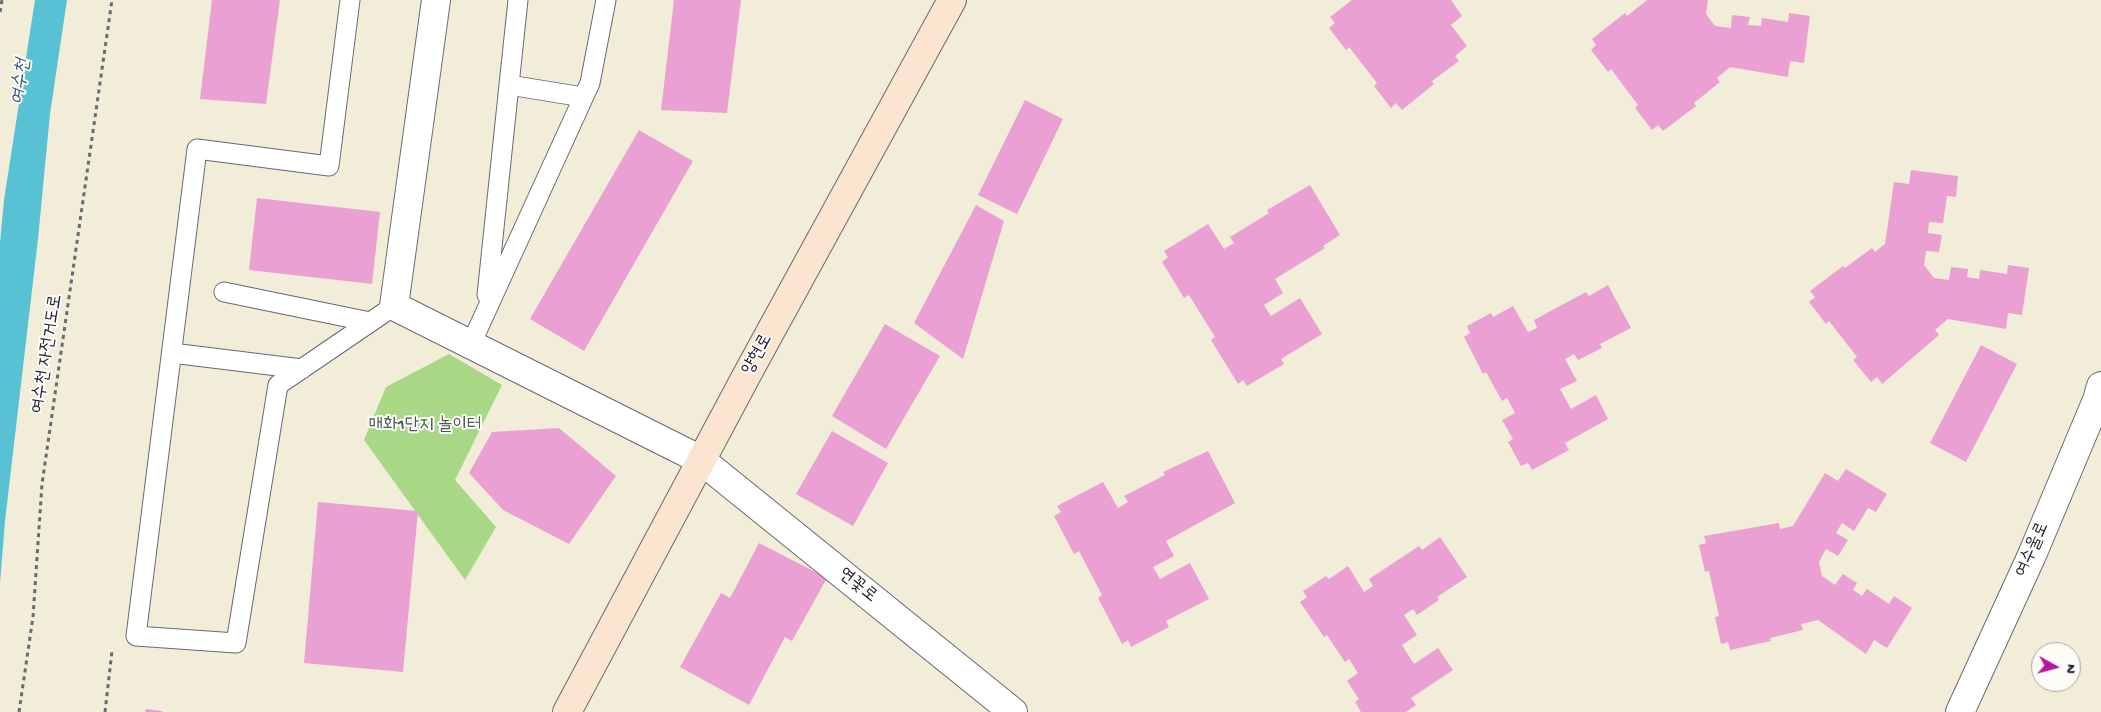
<!DOCTYPE html>
<html>
<head>
<meta charset="utf-8">
<style>
	body { margin:0 }
	#map { position:relative; width:2101px; height:712px; overflow:hidden; background:#f1edd8; font-family:"Gochi Hand",sans-serif }
	canvas { display:block }
	.north { position:absolute; left:2031px; top:642px; width:50px; height:50px; box-sizing:border-box; background:#fdfcf7; border:1px solid #a5a5ac; border-radius:50%; rotate:97deg; font-size:14px; font-weight:700; line-height:20px; text-align:center; color:#22223b }
	.north::after { content:''; display:block; margin:auto; width:18px; height:22px; background:#b5179e; clip-path:polygon(50% 0,100% 100%,50% 72%,0 100%) }
</style>
</head>
<body>
<div id="map">
<canvas width="2101" height="712"></canvas>
<div class="north">N</div>
</div>
<script>
const c = document.querySelector('canvas').getContext('2d');
c.lineJoin = 'round';
function fillPath(path, color) { c.fillStyle = color; c.fill(path, 'evenodd'); }
const toPath = rows => new Path2D(rows.map(r => 'M' + r).join(''));
function trace(path, color, width, dash) { c.strokeStyle = color; c.lineWidth = width; c.lineCap = dash ? 'butt' : 'round'; c.setLineDash(dash || []); c.stroke(path); }
function write(font, color, halo, rows, align = 'center') {
  c.font = font + ' "Gochi Hand","Poor Story",sans-serif'; c.lineWidth = 4; c.setLineDash([]); c.textBaseline = 'middle'; c.strokeStyle = halo; c.fillStyle = color; for (const [text, x, y, turn = 0] of rows) {
    c.save(); c.translate(x, y); c.rotate((+turn || 0) * Math.PI / 180); c.textAlign = isNaN(turn) ? turn : align; if (halo) c.strokeText(text, 0, 0); c.fillText(text, 0, 0); c.restore();
  }
}
fillPath(toPath([
	[449,354,502,385,455,480,496,527,465,580,364,440,386,387]
]), '#a8d886');
fillPath(toPath([
	[35,0,67,0,50,114,38,239,5,521,0,583,0,243,4,200]
]), '#58c1d4');
fillPath(toPath([
	[212,0,280,0,266,104,200,99],
	[674,0,741,0,727,113,661,110],
	[1352,0,1451,0,1462,16,1451,25,1467,46,1455,56,1459,61,1432,81,1434,84,1402,110,1396,103,1391,108,1374,86,1377,83,1349,47,1346,50,1329,28,1335,23,1330,17],
	[1647,0,1708,0,1706,14,1715,26,1731,28,1732,15,1750,17,1748,25,1761,26,1762,18,1788,22,1789,13,1810,16,1804,63,1790,61,1788,77,1730,67,1717,78,1720,82,1694,103,1696,106,1663,131,1658,125,1652,130,1635,108,1638,105,1611,69,1608,72,1591,50,1596,45,1592,39,1625,13,1627,16],
	[1025,100,1063,119,1017,214,978,195],
	[639,130,693,161,584,351,530,319],
	[1911,170,1958,176,1956,197,1947,196,1943,223,1929,222,1928,233,1942,235,1939,252,1926,251,1924,265,1934,278,1949,280,1951,267,1968,269,1967,277,1979,279,1980,270,2007,274,2008,265,2029,268,2022,315,2008,313,2006,329,1948,319,1935,330,1939,335,1882,384,1877,377,1871,382,1853,360,1857,357,1829,321,1826,324,1809,302,1815,297,1810,291,1843,266,1845,268,1872,248,1875,252,1885,244,1894,182,1909,184],
	[1310,185,1340,235,1323,246,1325,248,1275,279,1283,293,1264,305,1271,316,1300,298,1322,334,1281,359,1284,364,1247,386,1243,380,1238,384,1211,340,1215,337,1189,295,1184,298,1162,262,1168,257,1164,251,1208,224,1224,249,1234,243,1230,237,1269,213,1267,210],
	[257,198,380,212,372,284,249,270],
	[976,205,1004,221,963,359,914,323],
	[1608,285,1631,328,1600,344,1602,348,1578,360,1574,354,1565,359,1577,381,1560,389,1571,409,1596,395,1608,419,1565,443,1569,450,1532,470,1528,463,1521,466,1508,442,1513,439,1502,420,1515,413,1507,398,1502,401,1486,372,1483,374,1464,337,1470,333,1467,326,1491,313,1493,317,1513,306,1528,332,1537,328,1534,320,1586,292,1589,296],
	[885,324,940,356,886,449,832,416],
	[1981,345,2017,364,1966,462,1930,443],
	[559,428,616,476,569,544,503,510,469,473,492,432],
	[832,431,888,463,853,526,796,494],
	[1208,451,1235,503,1166,541,1174,556,1153,567,1160,579,1190,563,1209,599,1166,621,1169,627,1131,647,1128,640,1122,644,1098,598,1102,595,1079,551,1074,554,1054,516,1061,512,1057,506,1103,482,1118,508,1128,502,1124,496,1165,475,1163,472],
	[1846,469,1887,494,1876,512,1868,508,1854,531,1842,523,1836,533,1848,540,1838,556,1826,549,1819,562,1822,576,1835,585,1843,574,1857,583,1853,590,1862,596,1867,589,1889,604,1894,596,1912,608,1887,648,1874,640,1866,654,1818,620,1801,624,1803,630,1770,638,1771,641,1730,650,1728,642,1721,644,1715,617,1719,616,1709,571,1705,572,1699,545,1706,543,1704,536,1779,523,1780,529,1793,526,1825,473,1838,481],
	[318,502,418,511,403,672,304,663],
	[1440,537,1467,577,1437,597,1439,600,1417,615,1413,609,1404,615,1417,635,1402,645,1414,664,1438,648,1453,670,1411,698,1416,705,1406,712,1361,712,1355,702,1359,699,1347,681,1358,673,1349,659,1345,662,1327,635,1324,637,1300,602,1307,597,1303,591,1326,576,1329,579,1348,566,1364,592,1373,586,1369,579,1419,546,1422,550],
	[759,543,827,578,792,641,785,637,749,705,680,667,721,593,730,598],
	[146,709,162,711,162,712,145,712]
]), '#eba0d3');
const service = toPath([
	[350,0,329,166,197,149,136,636,236,643,278,385,394,306],
	[509,85,518,0],
	[224,292,370,322],
	[487,295,509,85,583,97],
	[471,344,590,83,606,0],
	[172,353,302,369]
]);
const minor = toPath([
	[436,0,394,306,701,460,1013,712],
	[1960,712,2032,555,2097,400,2101,386]
]);
const secondary = toPath([
	[567,712,750,369,952,0]
]);
trace(service, '#6a6972', 21);
trace(minor, '#6a6972', 30);
trace(secondary, '#6a6972', 30);
trace(toPath([
	[0,12,2,0],
	[19,712,33,617,42,484,112,0],
	[105,712,112,651]
]), '#6a6972', 3, [4, 4]);
trace(service, '#fff', 19);
trace(minor, '#fff', 28);
trace(secondary, '#fce5d0', 28);
write('18px', '#22223b', '#fdfcf7', [
	["여수천 자전거도로",48,354,-81],
	["양현로",758,355,-61],
	["여수울로",2033,550,-66],
	["연꽃로",857,586,39]
]);
write('18px', '#4a5952', '#fdfcf7', [
	["매화1단지 놀이터",425,426]
]);
write('italic 19px', '#355a71', '#fdfcf7', [
	["여수천",22,82,-82]
]);
</script>
</body>
</html>
